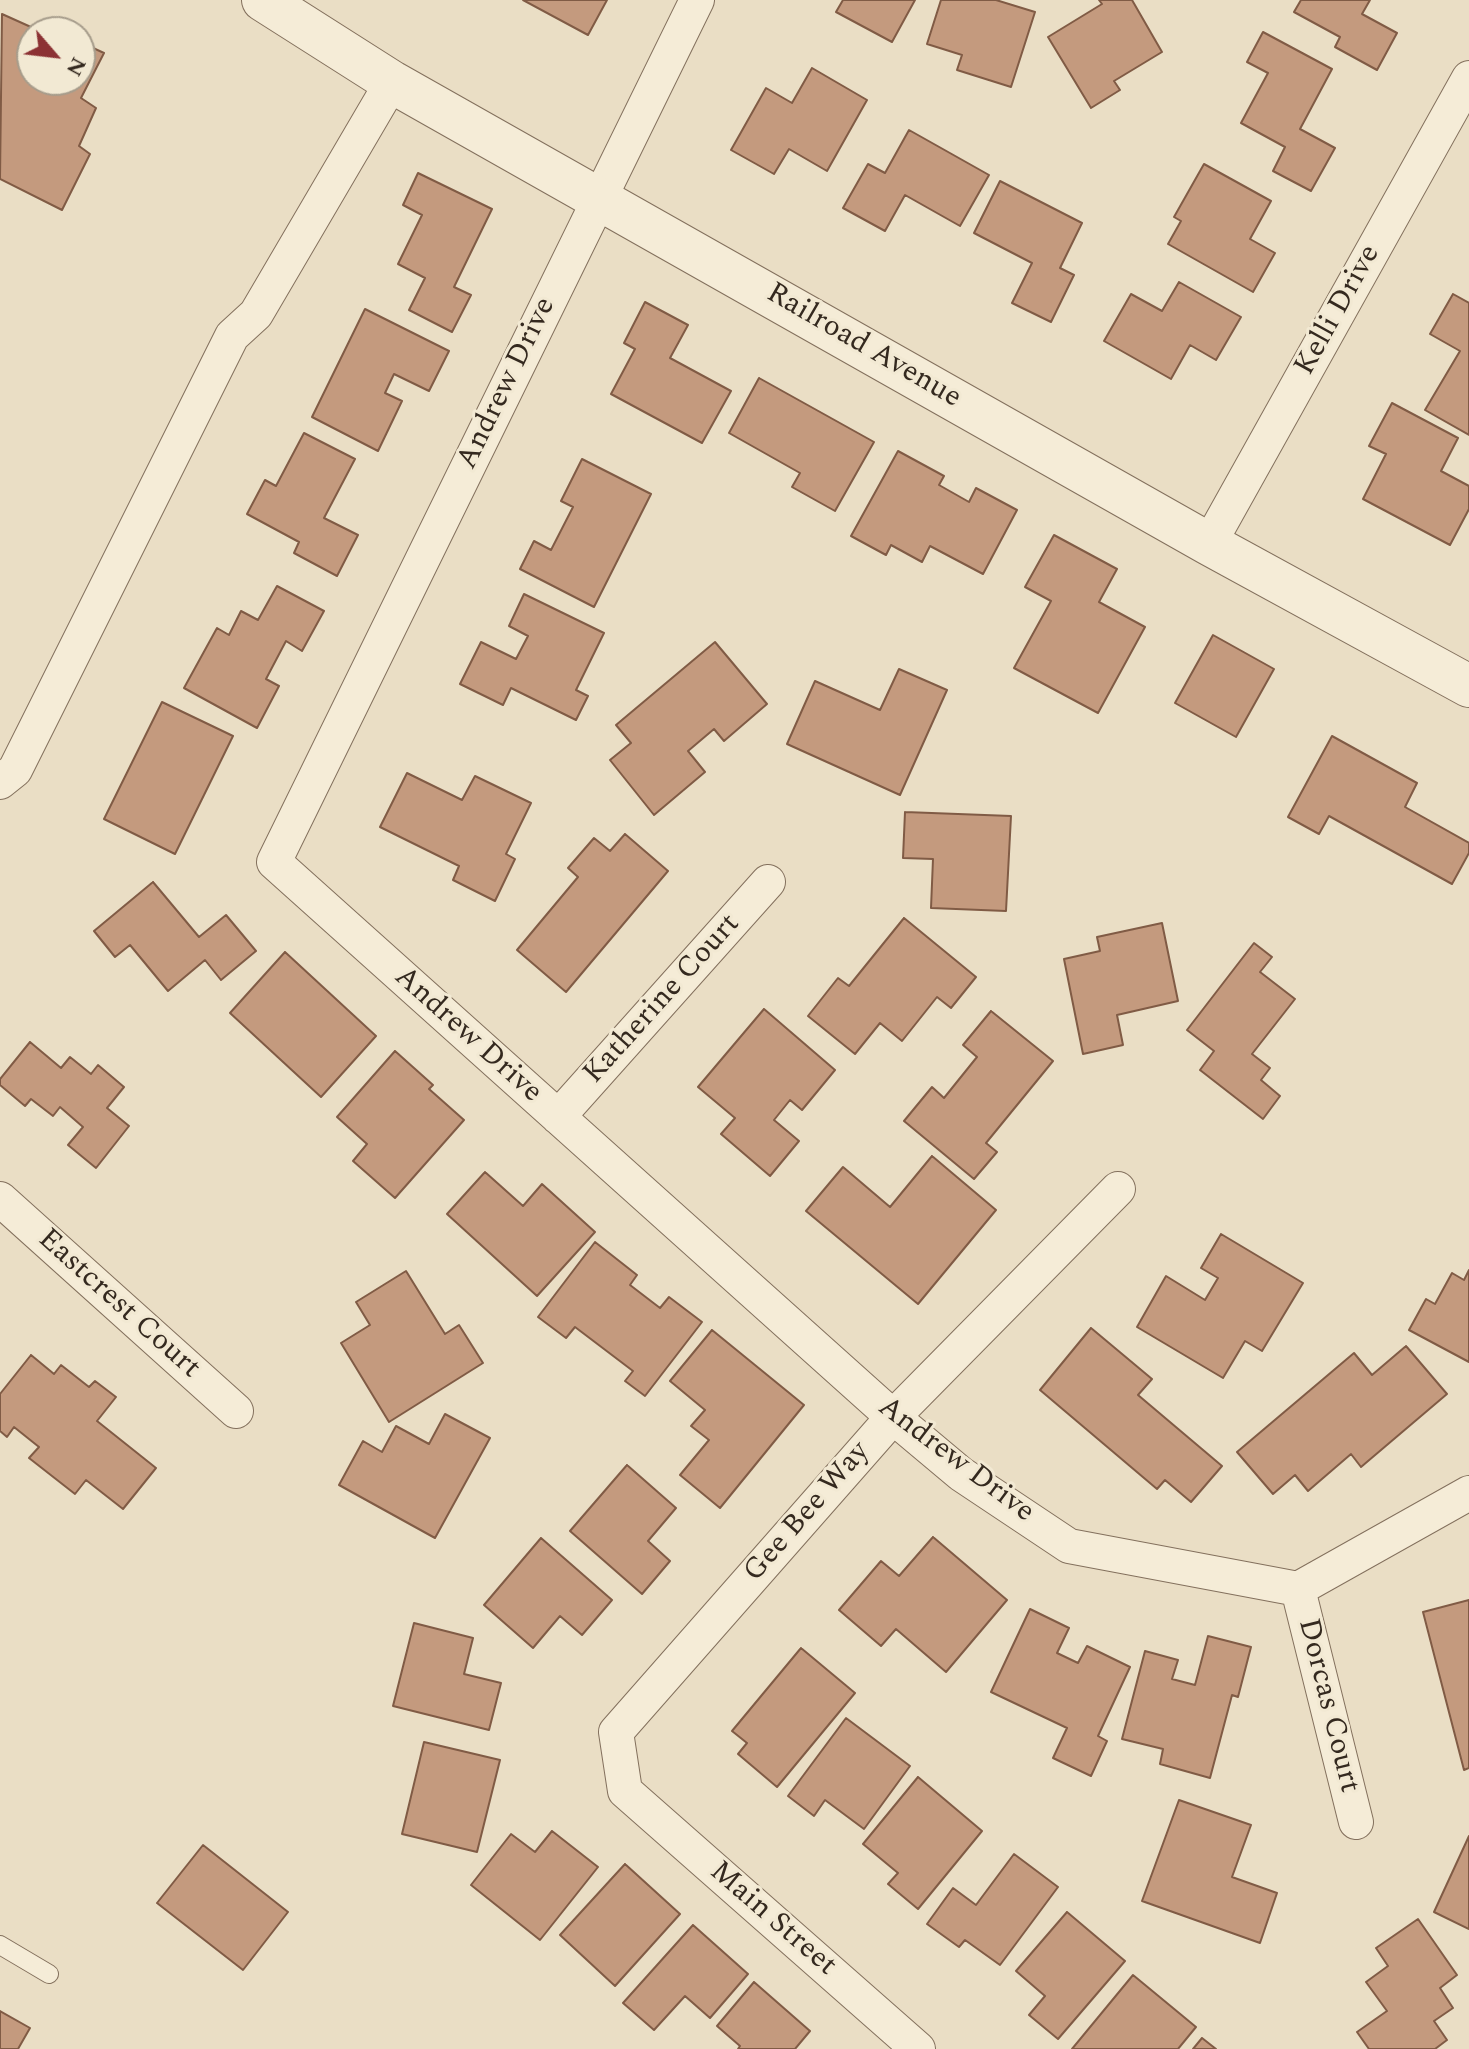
<!DOCTYPE html>
<html>
<head>
<meta charset="utf-8">
<style>
	body { margin:0 }
	#map { position:relative; width:1469px; height:2049px; overflow:hidden; background:#eadec5; font-family:Spectral,serif }
	canvas { display:block }
	.north { position:absolute; left:16px; top:16px; width:80px; height:80px; box-sizing:border-box; background:#f2e9d3; border:2px solid #a69c8b; border-radius:50%; rotate:118deg; font-size:22px; font-weight:700; line-height:32px; text-align:center; color:#34291f }
	.north::after { content:''; display:block; margin:auto; width:28px; height:36px; background:#8c3234; clip-path:polygon(50% 0,100% 100%,50% 72%,0 100%) }
</style>
</head>
<body>
<div id="map">
<canvas width="1469" height="2049"></canvas>
<div class="north">N</div>
</div>
<script>
const c = document.querySelector('canvas').getContext('2d');
c.lineJoin = 'round';
function fillPath(path, color) { c.fillStyle = color; c.fill(path, 'evenodd'); }
const toPath = rows => new Path2D(rows.map(r => 'M' + r).join(''));
function trace(path, color, width, dash) { c.strokeStyle = color; c.lineWidth = width; c.lineCap = dash ? 'butt' : 'round'; c.setLineDash(dash || []); c.stroke(path); }
function write(font, color, halo, rows, align = 'center') {
  c.font = font + ' Spectral,serif'; c.lineWidth = 6; c.setLineDash([]); c.textBaseline = 'middle'; c.strokeStyle = halo; c.fillStyle = color; for (const [text, x, y, turn = 0] of rows) {
    c.save(); c.translate(x, y); c.rotate((+turn || 0) * Math.PI / 180); c.textAlign = isNaN(turn) ? turn : align; if (halo) c.strokeText(text, 0, 0); c.fillText(text, 0, 0); c.restore();
  }
}
const building = toPath([
	[523,0,607,0,588,35,523,0],
	[843,0,915,0,892,42,836,12,843,0],
	[941,0,996,0,1035,12,1011,87,957,70,962,55,927,44,941,0],
	[1099,0,1132,0,1162,52,1114,81,1120,90,1091,108,1048,37,1102,4,1099,0],
	[1301,0,1370,0,1362,14,1397,33,1377,70,1335,47,1340,37,1294,12,1301,0],
	[2,14,42,32,32,32,32,80,80,80,80,42,104,53,81,98,96,108,79,146,90,154,62,210,0,179,2,14],
	[1263,32,1332,69,1300,129,1335,148,1311,191,1273,171,1285,147,1241,123,1268,73,1247,62,1263,32],
	[812,68,867,100,827,171,789,149,774,174,731,150,766,88,792,103,812,68],
	[909,130,989,175,960,226,905,195,885,231,843,208,868,164,885,173,909,130],
	[1204,164,1271,201,1250,239,1275,253,1253,292,1168,244,1181,221,1174,217,1204,164],
	[418,173,492,209,454,287,471,295,452,332,409,310,425,278,398,264,422,215,403,205,418,173],
	[1000,181,1082,223,1060,268,1074,275,1051,322,1012,303,1032,263,974,233,1000,181],
	[1179,282,1241,317,1216,360,1190,345,1171,379,1104,341,1131,294,1162,311,1179,282],
	[1453,294,1469,303,1469,435,1425,410,1460,351,1430,334,1453,294],
	[645,302,688,325,670,358,731,391,702,443,611,394,635,349,624,343,645,302],
	[365,309,449,351,429,391,394,374,385,393,402,401,378,451,312,417,365,309],
	[759,378,874,442,835,511,792,487,800,473,729,433,759,378],
	[1392,403,1458,438,1441,471,1469,486,1469,509,1450,545,1363,499,1386,454,1369,446,1392,403],
	[304,433,355,459,324,518,358,535,337,576,294,553,299,542,247,514,265,480,276,486,304,433],
	[898,451,944,476,939,485,969,502,976,488,1017,510,983,574,930,546,922,562,891,545,886,555,851,536,898,451],
	[582,459,651,494,594,607,520,569,534,541,551,550,573,507,561,501,582,459],
	[1054,535,1117,569,1099,602,1145,627,1098,713,1014,668,1051,601,1025,587,1054,535],
	[277,586,324,611,302,651,286,641,266,679,279,686,257,728,184,688,217,628,229,635,241,611,258,620,277,586],
	[524,594,604,633,576,690,588,696,576,720,511,688,503,705,460,684,481,642,516,659,528,636,509,626,524,594],
	[1213,635,1274,669,1236,737,1175,703,1213,635],
	[715,642,767,704,724,741,714,729,688,751,705,772,654,815,610,760,631,743,616,725,715,642],
	[899,669,947,690,900,795,787,744,815,681,880,710,899,669],
	[162,702,233,736,175,854,104,819,162,702],
	[1332,736,1417,783,1405,807,1469,843,1469,853,1452,884,1329,816,1319,834,1288,817,1332,736],
	[407,773,462,800,475,776,531,803,506,854,515,859,495,901,453,880,459,866,380,827,407,773],
	[905,812,1011,816,1006,911,931,908,933,859,903,858,905,812],
	[625,834,668,871,566,992,517,950,578,877,568,868,594,838,610,851,625,834],
	[153,882,199,937,226,915,256,951,221,980,205,960,168,991,130,945,115,957,94,931,153,882],
	[904,918,976,977,951,1008,937,997,902,1041,880,1023,855,1054,808,1016,838,978,849,986,904,918],
	[1162,923,1178,1001,1117,1015,1123,1045,1083,1054,1064,959,1100,951,1097,937,1162,923],
	[1254,943,1272,957,1260,972,1295,999,1252,1054,1270,1068,1261,1080,1280,1096,1263,1119,1200,1070,1214,1051,1187,1030,1254,943],
	[285,952,376,1036,321,1097,230,1013,285,952],
	[764,1009,835,1070,802,1110,790,1100,774,1120,799,1141,770,1176,721,1134,735,1118,698,1087,764,1009],
	[991,1011,1053,1061,986,1143,997,1152,974,1179,904,1121,932,1087,944,1098,977,1057,963,1045,991,1011],
	[30,1042,61,1068,70,1057,91,1074,98,1065,124,1087,107,1108,129,1126,96,1168,68,1145,83,1127,60,1107,53,1116,31,1099,25,1106,0,1085,0,1079,30,1042],
	[395,1051,433,1085,429,1089,464,1120,395,1198,353,1161,367,1144,337,1117,395,1051],
	[932,1156,996,1210,918,1304,806,1211,843,1167,890,1207,932,1156],
	[485,1172,523,1206,542,1184,595,1232,537,1296,447,1214,485,1172],
	[1221,1234,1303,1283,1262,1351,1245,1341,1223,1378,1137,1327,1166,1276,1205,1300,1218,1278,1201,1268,1221,1234],
	[595,1242,637,1275,630,1285,660,1308,669,1297,702,1322,645,1396,625,1381,633,1371,575,1327,566,1338,538,1317,595,1242],
	[1469,1270,1469,1362,1409,1330,1426,1299,1435,1304,1452,1273,1464,1280,1469,1270],
	[406,1271,445,1334,459,1325,483,1363,389,1422,341,1343,370,1325,356,1302,406,1271],
	[1091,1328,1152,1379,1138,1395,1222,1466,1191,1502,1165,1480,1157,1489,1040,1390,1091,1328],
	[712,1330,804,1405,720,1508,680,1475,709,1440,691,1426,705,1410,670,1381,712,1330],
	[1406,1346,1447,1394,1361,1467,1351,1454,1308,1491,1295,1475,1273,1494,1237,1452,1354,1353,1372,1375,1406,1346],
	[31,1355,54,1374,61,1365,89,1387,95,1381,116,1397,97,1421,156,1468,123,1509,86,1480,75,1494,29,1458,39,1447,14,1427,7,1437,0,1431,0,1394,31,1355],
	[445,1414,490,1438,435,1538,339,1485,363,1441,382,1452,396,1426,429,1444,445,1414],
	[627,1465,676,1508,648,1541,670,1561,642,1594,570,1531,627,1465],
	[933,1537,1007,1600,946,1672,896,1629,881,1646,839,1610,881,1561,899,1576,933,1537],
	[541,1538,612,1600,582,1635,560,1616,533,1648,484,1605,541,1538],
	[1469,1600,1469,1768,1464,1770,1423,1612,1469,1600],
	[1030,1609,1069,1628,1057,1653,1078,1663,1087,1646,1130,1667,1098,1736,1107,1741,1091,1776,1053,1758,1067,1728,991,1692,1030,1609],
	[414,1623,473,1638,464,1674,501,1683,489,1730,393,1706,414,1623],
	[1208,1636,1251,1647,1238,1697,1232,1695,1210,1778,1160,1764,1163,1749,1122,1739,1145,1651,1178,1660,1172,1679,1195,1685,1208,1636],
	[801,1648,855,1693,777,1787,738,1754,747,1743,732,1731,801,1648],
	[846,1718,910,1766,864,1829,825,1800,814,1816,788,1796,846,1718],
	[424,1742,500,1760,477,1852,402,1834,424,1742],
	[918,1777,982,1831,918,1909,888,1884,898,1873,863,1844,918,1777],
	[1179,1800,1251,1825,1232,1877,1277,1893,1260,1943,1142,1901,1179,1800],
	[552,1831,598,1867,540,1940,471,1885,511,1834,535,1852,552,1831],
	[1469,1836,1469,1929,1434,1912,1469,1836],
	[203,1845,288,1912,243,1970,157,1903,203,1845],
	[1014,1854,1058,1887,1000,1965,965,1940,959,1947,927,1924,953,1888,976,1905,1014,1854],
	[625,1864,680,1914,615,1986,560,1935,625,1864],
	[1067,1912,1125,1961,1058,2039,1029,2015,1045,1996,1016,1971,1067,1912],
	[1418,1919,1457,1975,1440,1988,1453,2008,1434,2021,1447,2040,1435,2049,1369,2049,1357,2032,1387,2011,1366,1982,1388,1966,1376,1948,1418,1919],
	[693,1925,748,1974,710,2018,685,1996,654,2030,623,2003,693,1925],
	[1133,1975,1196,2027,1178,2049,1072,2049,1133,1975],
	[754,1982,810,2031,795,2049,738,2049,740,2046,717,2026,754,1982],
	[0,2011,30,2028,18,2049,0,2049,0,2011],
	[1202,2038,1216,2049,1193,2049,1202,2038]
]);
fillPath(building, '#c49a7e');
trace(building, '#805b45', 2);
const service = toPath([
	[0,1945,49,1974]
]);
const minor = toPath([
	[697,0,274,862,893,1417,961,1474,1069,1546,1298,1589,1469,1493],
	[1209,544,1469,78],
	[0,782,15,770,232,336,256,314,392,82],
	[558,1117,768,882],
	[0,1199,236,1411],
	[1298,1589,1356,1822],
	[918,2049,625,1791,616,1732,893,1417,1118,1189]
]);
const tertiary = toPath([
	[263,0,392,82,1209,544,1469,686]
]);
trace(service, '#83705d', 20);
trace(minor, '#83705d', 36);
trace(tertiary, '#83705d', 44);
trace(service, '#f5ecd7', 18);
trace(minor, '#f5ecd7', 34);
trace(tertiary, '#f5ecd7', 42);
write('30px', '#34291f', '#f2e9d3', [
	["Kelli Drive",1339,311,-61],
	["Railroad Avenue",863,347,30],
	["Andrew Drive",508,384,-64],
	["Katherine Court",663,1000,-48],
	["Andrew Drive",467,1036,42],
	["Eastcrest Court",118,1305,42],
	["Andrew Drive",955,1461,37],
	["Gee Bee Way",808,1513,-49],
	["Dorcas Court",1327,1706,76],
	["Main Street",772,1920,41]
]);
</script>
</body>
</html>
